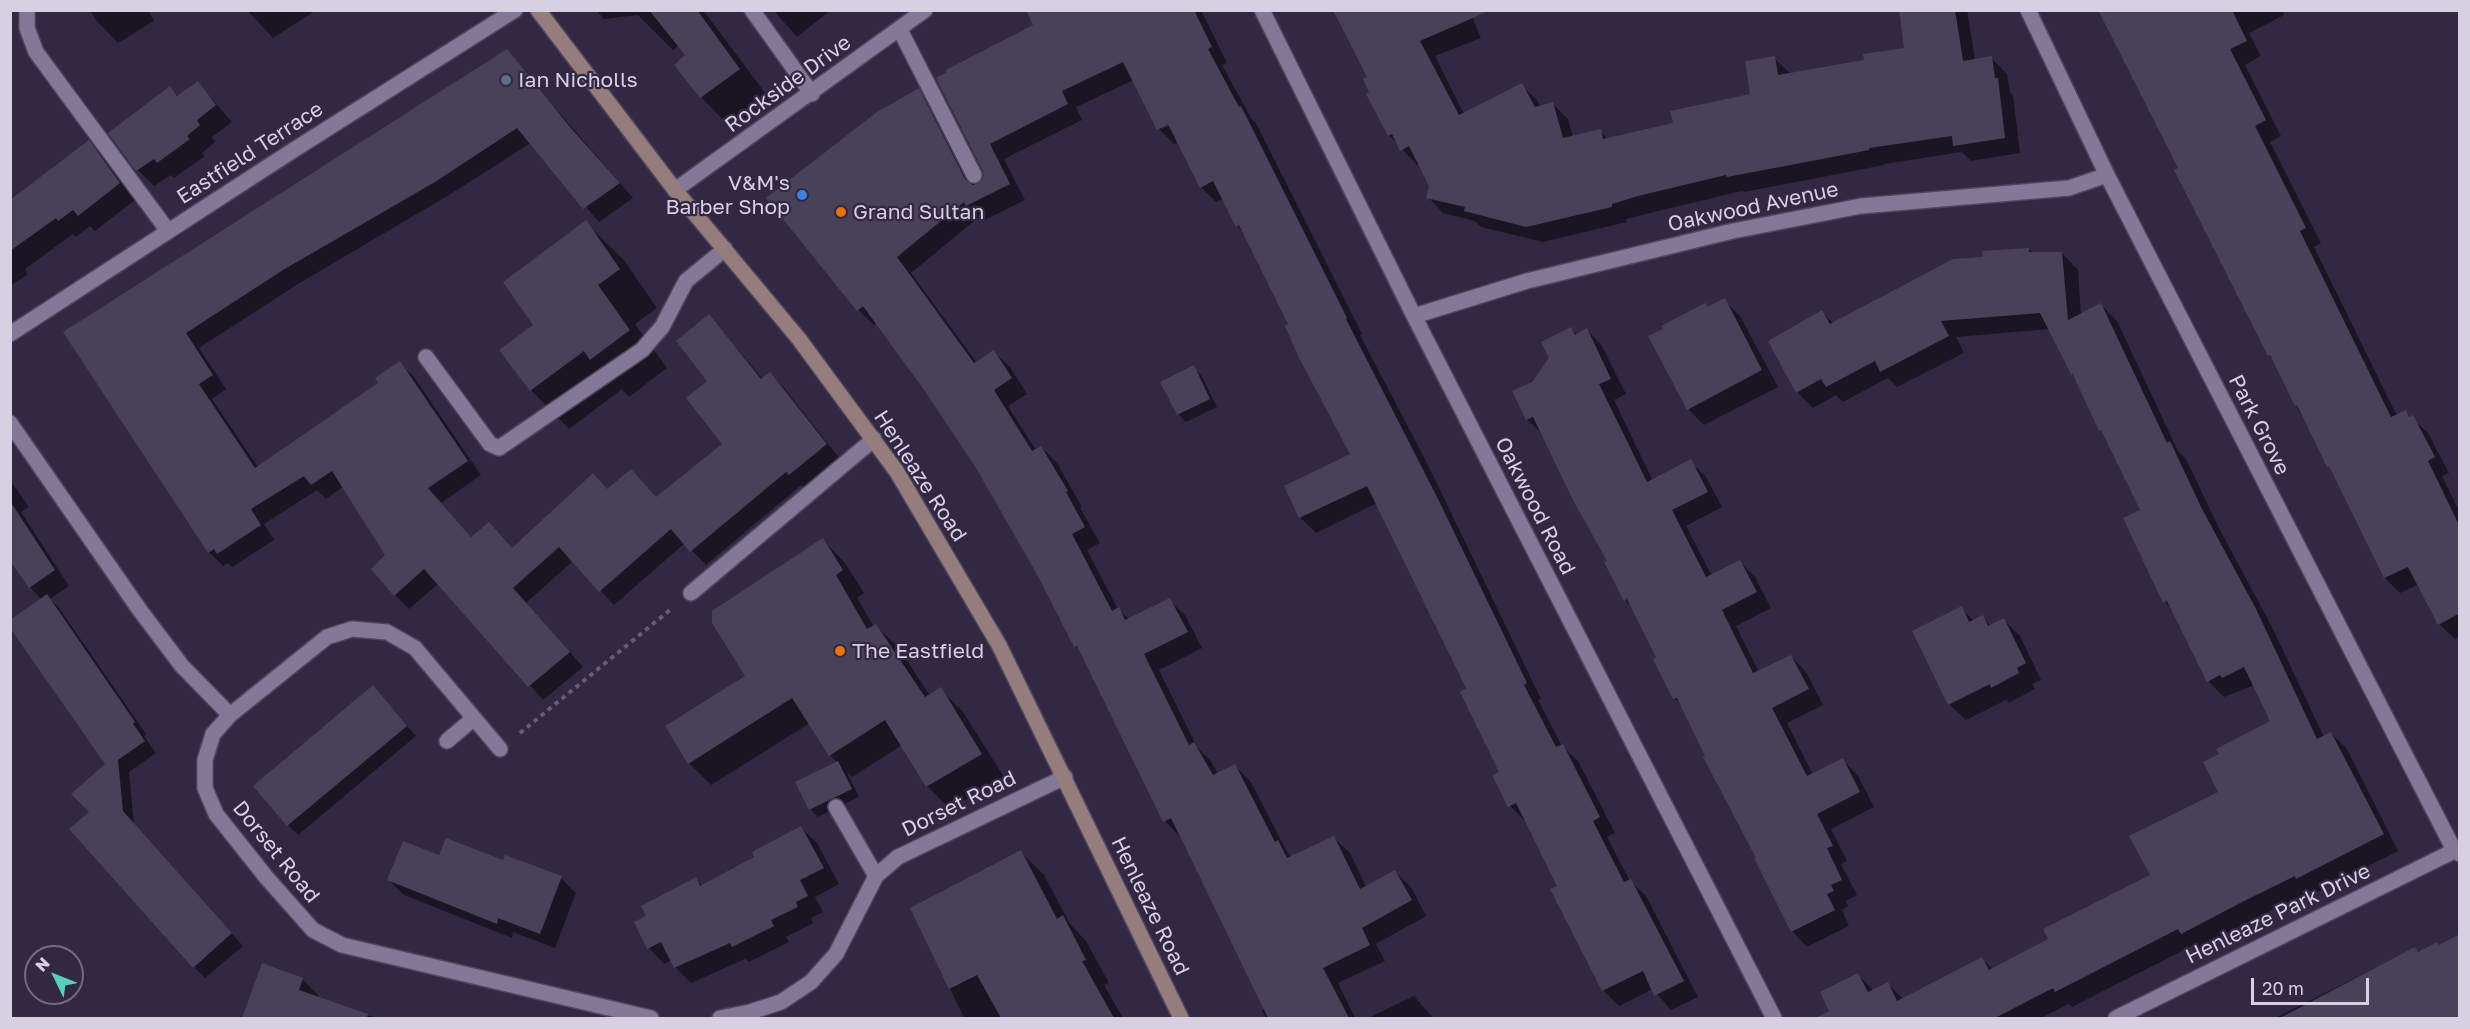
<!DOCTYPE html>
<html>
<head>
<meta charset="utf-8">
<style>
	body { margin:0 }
	#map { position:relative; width:2470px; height:1029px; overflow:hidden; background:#322843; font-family:"Golos Text",sans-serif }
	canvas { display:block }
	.frame { position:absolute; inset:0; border:12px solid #d6d0e2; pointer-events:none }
	.north { position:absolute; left:24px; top:945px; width:60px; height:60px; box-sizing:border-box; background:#322843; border:2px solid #746b83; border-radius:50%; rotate:313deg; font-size:16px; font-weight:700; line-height:24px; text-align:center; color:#d6d0e2 }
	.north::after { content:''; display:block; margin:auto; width:21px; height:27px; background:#5acebd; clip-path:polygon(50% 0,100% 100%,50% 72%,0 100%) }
	.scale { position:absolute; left:2251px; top:978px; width:118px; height:27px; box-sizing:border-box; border:3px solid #d6d0e2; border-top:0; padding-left:8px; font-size:18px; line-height:21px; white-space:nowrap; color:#d6d0e2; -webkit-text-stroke:4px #322843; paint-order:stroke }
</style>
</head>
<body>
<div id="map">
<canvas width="2470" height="1029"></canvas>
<div class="frame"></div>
<div class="north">N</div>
<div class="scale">20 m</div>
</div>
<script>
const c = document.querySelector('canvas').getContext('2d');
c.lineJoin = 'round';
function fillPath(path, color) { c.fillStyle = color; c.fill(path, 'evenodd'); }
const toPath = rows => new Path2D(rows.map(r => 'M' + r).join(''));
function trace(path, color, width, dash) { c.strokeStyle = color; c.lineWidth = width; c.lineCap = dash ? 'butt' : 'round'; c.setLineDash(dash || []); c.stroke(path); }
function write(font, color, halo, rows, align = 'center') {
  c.font = font + ' "Golos Text",sans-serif'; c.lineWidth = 4.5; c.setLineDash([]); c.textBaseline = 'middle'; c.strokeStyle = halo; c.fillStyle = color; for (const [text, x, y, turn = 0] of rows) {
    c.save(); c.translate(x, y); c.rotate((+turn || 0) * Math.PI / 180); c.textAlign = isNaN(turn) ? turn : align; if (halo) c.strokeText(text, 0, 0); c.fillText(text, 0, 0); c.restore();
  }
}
fillPath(toPath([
	[90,10,148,10,154,21,118,43,95,19],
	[247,10,316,10,273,38],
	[596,10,703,10,772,102,733,130,701,97,687,55,679,45,673,50,638,15,604,19],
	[773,10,831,10,797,37],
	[1034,10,1201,10,1227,63,1222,65,1251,118,1256,123,1362,334,1360,335,1428,465,1541,699,1538,700,1562,746,1578,761,1615,833,1607,837,1630,881,1646,896,1698,997,1671,1010,1653,989,1619,1006,1603,990,1559,887,1525,821,1510,806,1501,772,1468,689,1377,503,1316,533,1300,517,1352,454,1245,234,1237,226,1223,199,1216,202,1201,187,1179,142,1174,144,1159,129,1134,80,1076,107,1082,120,1004,159,1025,200,983,221,979,217,911,273,977,363,994,352,1010,367,1027,394,1008,406,1036,450,1041,447,1057,463,1082,507,1080,508,1100,543,1087,550,1118,609,1129,619,1169,600,1185,615,1202,648,1159,670,1197,747,1210,760,1218,774,1235,766,1251,782,1287,852,1292,857,1334,838,1350,853,1366,887,1395,872,1411,887,1426,916,1376,944,1385,961,1338,983,1355,1018,1266,1018,1262,1010,1265,1009,1180,837,1165,821,1083,654,1076,646,1040,577,977,467,928,393,877,322,874,325,858,310,918,90,934,105,975,186,980,185,985,176,984,170,938,79,1035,26],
	[1174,120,1176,122,1162,129,1162,125],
	[1332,10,1469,10,1481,38,1435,56,1464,114,1521,85,1537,100,1541,107,1553,104,1568,119,1573,137,1600,131,1608,139,1674,124,1752,95,1774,58,1791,74,1866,62,1906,49,1900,10,1967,10,1975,60,1991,58,2007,74,2010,92,2013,95,2020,153,1971,161,1962,152,1884,164,1884,165,1838,174,1744,192,1742,191,1654,212,1626,219,1627,222,1543,242,1481,227,1475,221,1443,213,1428,197,1431,186,1420,164,1417,165,1389,135,1371,93,1369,78,1337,16],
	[2100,10,2282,10,2284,15,2249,33,2261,56,2245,65,2281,136,2270,142,2321,243,2314,247,2397,416,2405,412,2428,433,2449,473,2442,476,2460,513,2460,636,2455,639,2439,624,2419,584,2400,593,2385,578,2333,470,2296,405,2275,362,2269,355,2180,169],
	[506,51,633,198,599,222,531,143,449,195,298,284,199,348,226,389,212,399,258,467,380,383,399,363,414,377,481,475,441,503,472,538,489,524,513,549,608,490,631,471,657,499,724,444,710,381,709,316,763,379,770,374,784,388,840,459,804,488,801,485,706,565,685,543,614,605,573,561,526,603,583,667,543,700,439,583,409,609,395,595,387,556,344,486,326,499,317,490,264,524,274,540,232,567,228,563,223,566,209,552,65,333],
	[198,83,232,122,212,137,215,142,202,153,205,156,174,178,171,175,154,186,137,169,170,88,179,97],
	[89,142,105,159,135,200,95,231,90,226,76,237,73,234,25,269,28,274,10,286,10,203],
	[585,222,624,260,657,308,635,324,667,368,629,397,622,389,569,429,531,390,501,350,535,326],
	[2029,249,2033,253,2062,253,2078,270,2081,315,2101,305,2117,321,2178,451,2186,459,2218,526,2272,627,2324,737,2331,733,2347,749,2398,851,2314,894,2311,891,2262,915,2198,949,2194,945,2072,1007,2069,1004,2041,1018,1835,1018,1822,993,1857,974,1874,991,1888,984,1903,999,1982,959,1993,969,2050,940,2152,876,2220,793,2272,722,2255,685,2224,697,2208,681,2173,610,2165,602,2125,519,2142,511,2106,436,2100,430,2050,329,1956,337,1964,353,1897,387,1888,378,1843,402,1836,395,1813,408,1797,392,1822,312,1834,324,1985,258],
	[1724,300,1740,316,1778,387,1704,425,1688,409,1708,308],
	[1571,329,1577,335,1587,330,1602,346,1626,394,1614,400,1653,481,1690,461,1706,477,1722,507,1686,526,1712,576,1740,562,1755,577,1771,608,1736,626,1759,672,1791,656,1806,672,1823,705,1787,723,1813,775,1843,760,1858,776,1874,807,1831,829,1847,861,1841,864,1857,895,1846,901,1848,906,1842,910,1849,926,1807,947,1792,931,1683,707,1674,698,1658,658,1633,608,1625,600,1609,561,1542,434,1527,419,1533,383],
	[1193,367,1201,375,1217,407,1186,422,1178,414],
	[10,480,29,507,21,512,69,586,50,599,59,608,146,734,144,736,156,753,129,772,134,824,243,946,205,978,194,967,91,812,107,764,42,600,30,587,10,558],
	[823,540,845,563,864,593,857,598,874,627,876,626,899,648,930,696,940,689,963,712,1004,777,950,809,927,786,902,745,852,777,847,772,859,797,818,817,810,809,838,763,830,755,810,723,711,785,689,763,747,676],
	[1961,608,1974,621,1982,617,1991,626,2004,620,2020,636,2041,680,2032,684,2035,689,2009,703,2006,700,1966,720,1949,704],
	[373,687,416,736,298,835,288,825],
	[801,828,817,843,839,884,815,897,823,912,811,918,813,923,786,937,789,942,749,962,745,959,691,983,675,967,672,960,664,964,649,948,648,916,696,879,702,886,757,858],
	[1021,852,1044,875,1070,924,1086,941,1109,983,1104,985,1123,1018,964,1018,912,909],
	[440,857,504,862,561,878,576,893,555,948,513,932,512,938,404,895,389,880],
	[2440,947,2460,947,2460,1018,2275,1018,2415,948,2419,953],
	[263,965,302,979,319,996,318,998,376,1018,244,1018],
	[1414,996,1433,1018,1368,1018]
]), '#0007');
fillPath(toPath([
	[649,10,697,10,740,69,700,98,674,65,685,55],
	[1026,10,1194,10,1212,47,1208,49,1239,107,1241,106,1347,318,1346,319,1438,499,1527,683,1524,685,1556,747,1563,744,1600,817,1593,821,1624,882,1631,879,1684,981,1654,996,1643,971,1602,991,1550,889,1557,886,1516,803,1508,807,1492,775,1499,772,1460,692,1466,688,1367,486,1299,518,1284,486,1350,454,1299,358,1285,326,1288,324,1239,225,1236,227,1213,181,1200,188,1168,124,1157,130,1123,62,1062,91,1068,104,990,144,1010,184,966,206,964,202,897,257,974,363,994,350,1012,378,994,390,1032,451,1041,446,1068,491,1066,492,1085,527,1072,534,1112,611,1119,607,1125,620,1170,598,1188,632,1144,654,1189,745,1194,742,1213,775,1235,764,1275,842,1278,840,1287,858,1334,836,1360,889,1395,870,1412,900,1362,928,1370,945,1323,968,1349,1018,1268,1018,1171,818,1163,822,1077,646,1074,647,1039,578,976,468,927,394,863,306,857,311,766,198,877,112,919,88,965,179,973,185,979,183,984,176,983,171,936,78,947,72,946,70,1033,25],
	[1333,10,1491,10,1420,41,1459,115,1522,83,1535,107,1553,102,1563,138,1601,129,1603,139,1673,123,1670,111,1750,94,1745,61,1775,56,1778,75,1864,60,1863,54,1904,48,1899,10,1955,10,1963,61,1992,56,1995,78,1998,78,2005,138,1953,146,1952,136,1869,148,1869,150,1822,159,1727,177,1726,175,1638,196,1612,204,1612,207,1526,227,1464,211,1465,207,1426,198,1429,186,1409,146,1400,151,1392,134,1388,136,1366,94,1369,92,1363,79,1367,77],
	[2098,10,2232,10,2247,41,2230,49,2266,120,2255,126,2306,228,2300,231,2391,417,2406,410,2409,417,2413,415,2435,457,2428,461,2460,527,2460,613,2438,625,2408,567,2384,578,2329,466,2327,467,2297,405,2295,406,2270,355,2268,356,2174,170,2178,168],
	[507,49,570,127,620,183,583,209,517,128,435,182,283,270,186,333,213,375,199,384,255,468,378,383,375,378,400,361,468,461,428,488,471,537,489,522,512,548,593,473,607,489,631,469,656,497,722,444,686,398,707,381,676,341,709,314,761,379,770,372,827,444,789,475,786,472,690,552,671,529,599,592,559,547,513,588,570,652,528,687,424,569,394,596,371,569,385,555,332,471,311,485,304,476,251,509,261,525,217,554,214,549,208,553,63,332],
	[198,81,216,105,197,120,200,125,187,136,190,139,157,163,154,159,136,171,108,133,170,86,177,96],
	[89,140,120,183,78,216,73,210,58,221,56,218,10,251,10,200],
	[586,220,620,269,598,285,630,330,590,360,584,351,530,391,499,350,533,325,503,282],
	[2029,248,2029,252,2062,252,2068,320,2101,303,2167,443,2170,441,2202,509,2256,609,2317,739,2331,732,2384,834,2296,879,2295,876,2246,900,2181,934,2178,929,2055,992,2053,988,1995,1018,1815,1018,1829,1011,1820,992,1858,973,1868,992,1888,982,1897,1001,1982,957,1989,970,2048,939,2043,929,2150,875,2129,836,2218,792,2203,762,2219,754,2216,749,2270,721,2244,667,2222,678,2220,675,2207,682,2167,601,2163,603,2123,518,2140,510,2101,430,2099,431,2072,373,2072,376,2040,313,1941,321,1949,336,1880,372,1875,361,1826,387,1821,379,1796,393,1768,341,1822,310,1830,324,1953,259,1983,257,1982,251],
	[1725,298,1762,370,1687,410,1648,336,1663,329,1661,326,1705,303,1707,307],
	[1571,327,1575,335,1587,328,1611,379,1599,384,1647,482,1691,459,1708,492,1672,510,1706,577,1740,560,1757,592,1722,610,1753,673,1791,655,1809,689,1772,708,1807,776,1843,758,1860,792,1817,814,1833,846,1827,848,1842,880,1831,885,1834,891,1827,894,1835,910,1791,932,1754,858,1756,858,1703,757,1705,756,1677,698,1673,699,1653,659,1656,657,1627,599,1624,601,1604,562,1607,561,1574,502,1533,417,1526,420,1512,391,1532,382,1549,358,1541,342],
	[1194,365,1210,399,1177,415,1160,382],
	[10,501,55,570,29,588,10,561],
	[823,538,843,570,836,575,867,629,876,624,925,697,941,687,982,754,926,787,885,720,829,756,792,698,688,764,665,726,745,676,712,623,712,611],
	[47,594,135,722,133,724,145,741,118,760,123,811,232,933,193,968,69,829,89,812,71,794,105,764,10,628,10,620],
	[1962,606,1969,622,1983,615,1988,626,2004,618,2026,663,2017,668,2019,673,1991,688,1990,684,1948,705,1912,631],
	[373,685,407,726,287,826,253,786],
	[838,761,852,789,809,810,795,782],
	[801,826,824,868,800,880,808,896,796,902,798,907,771,920,774,926,732,947,730,943,674,968,661,942,647,949,634,922,646,916,641,906,696,877,700,886,754,857,752,852],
	[446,838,503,860,505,855,562,876,540,934,498,918,497,924,387,880,403,841,439,855],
	[1021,850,1057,919,1063,915,1086,960,1082,961,1114,1018,1001,1018,977,975,949,989,910,908],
	[2460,934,2460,1018,2280,1018,2415,947,2418,952,2437,942,2439,945],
	[262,963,303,978,299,990,368,1014,367,1018,242,1018]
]), '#494159');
const service = toPath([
	[27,10,27,28,36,52,168,231],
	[752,10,812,94],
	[900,30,974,175],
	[426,357,490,444,499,448,642,350,662,327,686,281,725,249],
	[691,593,874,439],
	[836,807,876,876]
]);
const minor = toPath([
	[1262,10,1414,316,1774,1018],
	[2028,10,2107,175,2454,850,2460,854],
	[675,190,925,10],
	[1414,316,1527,281,1733,231,1861,206,2069,188,2107,175],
	[10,334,292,151,515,10],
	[10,423,139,609,182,666,230,715,213,734,205,760,205,788,216,814,266,877,313,930,342,945,651,1018],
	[230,715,327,637,352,629,387,632,415,648,500,749],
	[447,741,474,718],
	[720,1018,750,1012,781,1002,811,982,836,954,876,876,898,857,1065,777],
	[2116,1018,2460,848]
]);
const secondary = toPath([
	[538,10,675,190,799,339,897,472,999,645,1181,1018]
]);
trace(service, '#4f465d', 18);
trace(minor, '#4f465d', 18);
trace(secondary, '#4f465d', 18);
trace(toPath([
	[520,733,670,610]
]), '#655c75', 4, [4.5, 4.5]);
trace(service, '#837898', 15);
trace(minor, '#837898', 15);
trace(secondary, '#957d7e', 15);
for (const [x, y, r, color] of [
	[506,80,6,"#5c6f8a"],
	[802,195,6,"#3f7fe0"],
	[841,212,6,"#e8710a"],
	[840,651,6,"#e8710a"]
]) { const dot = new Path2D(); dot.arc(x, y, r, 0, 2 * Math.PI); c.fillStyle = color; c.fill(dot); trace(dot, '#322843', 2); }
write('21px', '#d6d0e2', '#322843', [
	["Ian Nicholls",518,80],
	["V&M's",790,183,"right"],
	["Barber Shop",790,207,"right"],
	["Grand Sultan",853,212],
	["The Eastfield",852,651]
], 'left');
write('21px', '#d6d0e2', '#322843', [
	["Rockside Drive",788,84,-36],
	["Eastfield Terrace",250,153,-33],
	["Oakwood Avenue",1753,207,-12],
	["Park Grove",2259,425,63],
	["Henleaze Road",920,476,57],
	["Oakwood Road",1535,506,63],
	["Dorset Road",959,804,-26],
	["Dorset Road",276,852,51],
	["Henleaze Road",1150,906,64],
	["Henleaze Park Drive",2278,914,-26]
]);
</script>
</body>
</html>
